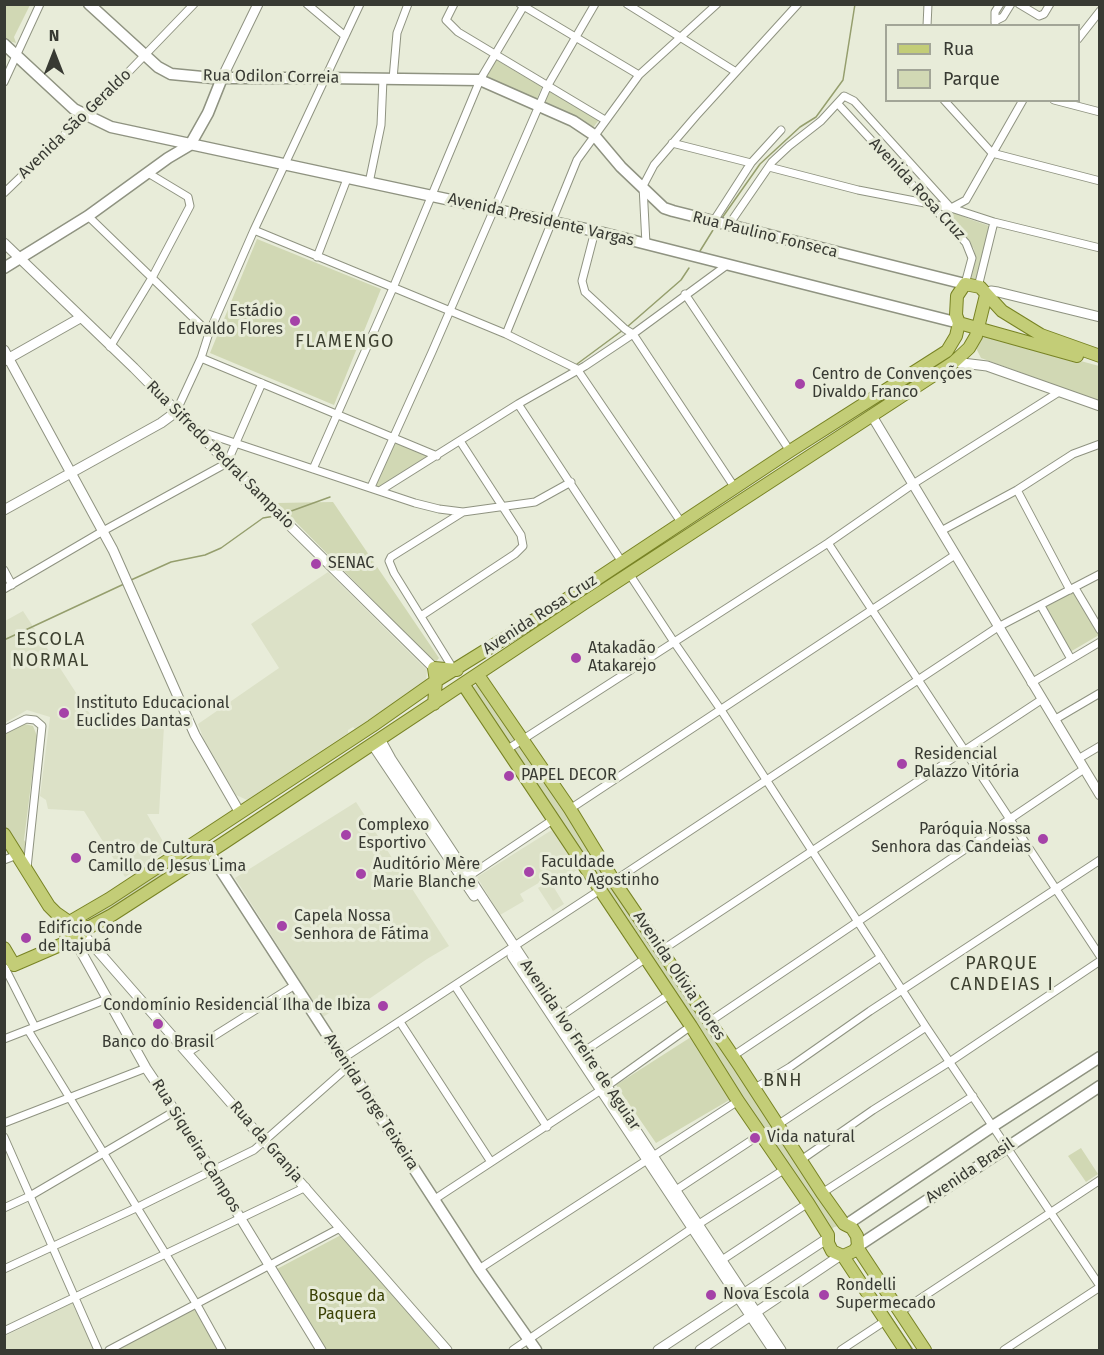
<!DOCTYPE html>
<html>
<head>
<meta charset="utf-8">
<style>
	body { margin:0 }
	#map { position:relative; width:1104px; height:1355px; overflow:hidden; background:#e8ecd9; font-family:"Fira Sans",sans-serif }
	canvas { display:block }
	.frame { position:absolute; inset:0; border:6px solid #383a33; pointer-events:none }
	.legend { position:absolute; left:885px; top:24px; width:195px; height:78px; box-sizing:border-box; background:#e8ecd9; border:2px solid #a2a597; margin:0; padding:8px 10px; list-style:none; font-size:18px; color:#383a33 }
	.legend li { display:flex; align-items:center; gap:12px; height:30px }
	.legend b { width:30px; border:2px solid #a2a597 }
	.north { position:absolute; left:24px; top:24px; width:60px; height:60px; -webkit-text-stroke:4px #e8ecd9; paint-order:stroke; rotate:0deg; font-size:16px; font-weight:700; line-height:24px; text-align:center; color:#383a33 }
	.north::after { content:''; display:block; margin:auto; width:21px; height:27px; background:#383a33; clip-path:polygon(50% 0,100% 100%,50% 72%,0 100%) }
</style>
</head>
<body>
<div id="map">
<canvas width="1104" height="1355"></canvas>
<div class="frame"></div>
<ul class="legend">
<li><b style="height:8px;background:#c3cd77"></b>Rua</li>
<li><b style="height:16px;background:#d1d8b4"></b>Parque</li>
</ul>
<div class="north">N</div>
</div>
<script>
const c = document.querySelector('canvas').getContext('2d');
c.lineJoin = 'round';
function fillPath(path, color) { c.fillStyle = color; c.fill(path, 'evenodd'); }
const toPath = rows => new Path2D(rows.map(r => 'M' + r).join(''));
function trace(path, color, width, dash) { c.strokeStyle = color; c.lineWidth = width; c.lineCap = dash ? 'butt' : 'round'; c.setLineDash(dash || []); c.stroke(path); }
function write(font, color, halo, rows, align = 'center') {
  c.font = font + ' "Fira Sans",sans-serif'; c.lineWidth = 6; c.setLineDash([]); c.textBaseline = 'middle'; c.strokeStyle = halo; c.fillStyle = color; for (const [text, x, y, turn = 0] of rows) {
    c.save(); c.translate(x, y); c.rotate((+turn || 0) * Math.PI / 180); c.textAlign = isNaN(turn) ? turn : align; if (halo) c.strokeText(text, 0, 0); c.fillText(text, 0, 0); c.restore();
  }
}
fillPath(toPath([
	[328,572,427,670,426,682,355,729,353,727,348,730,348,733,247,800,236,795,204,740,198,724,279,668,251,624],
	[23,611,95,722,164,726,159,814,147,814,168,850,125,877,84,811,48,809,46,800,40,796,50,717,27,710,5,723,5,621],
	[356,802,449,946,427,959,353,1010,346,1002,323,1017,235,878],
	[555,828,580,868,553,886,564,904,553,911,538,888,549,881,547,878,520,894,524,901,500,915,477,877],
	[72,1303,94,1350,5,1350,5,1336]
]), '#dce1c7');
fillPath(toPath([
	[4,5,30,5,14,37,16,43,5,40],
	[495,59,542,87,536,101,485,76],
	[549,91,599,120,592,129,543,103],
	[946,209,969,219,987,225,989,227,976,283,970,281,975,259,974,249,965,237,945,215,944,212],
	[257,239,381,289,334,405,210,353],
	[982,334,1099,366,1099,401,981,358,975,346],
	[397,442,431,457,383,487,377,487,376,483,393,443],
	[333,502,439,658,435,663,277,503],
	[1073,590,1099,635,1070,652,1044,606],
	[479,682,844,1225,834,1227,828,1235,470,690],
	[21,723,33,726,37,736,24,840,26,843,25,862,5,828,5,734],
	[163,866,167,874,89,924,87,918],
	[691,1037,731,1099,656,1143,616,1085],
	[1081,1148,1098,1174,1086,1182,1068,1156],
	[341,1235,440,1350,325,1350,275,1270],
	[197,1305,222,1350,117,1350]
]), '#d1d8b4');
trace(toPath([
	[722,218,760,164,800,127,816,117,843,80,855,4],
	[700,251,713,230],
	[627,327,681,280,689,268],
	[577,364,623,330],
	[283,514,330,497],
	[131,580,171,562,205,555,221,548,263,518,275,516],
	[4,640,124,584],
	[859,1270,913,1350]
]), '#959e6d', 1.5);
const minor = toPath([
	[307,4,345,36],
	[454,4,446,20,458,32,605,120],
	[520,4,639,75],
	[627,4,736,72],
	[1019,4,1039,16,1044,14,1050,4],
	[995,21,1003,17,1011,4],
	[995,23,995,12,1000,4],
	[927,26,928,4],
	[1078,39,1100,11],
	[393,79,397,33,408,4],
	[4,82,40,4],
	[944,100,992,153,1100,181],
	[1054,100,1100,112],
	[838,104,966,243,972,258,965,284],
	[672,143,751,163],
	[769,167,858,190,951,208,994,222,1100,248],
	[369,183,381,125,383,79],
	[4,193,115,86,194,4],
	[88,216,209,333],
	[713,222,751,163,781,130],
	[728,226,772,162,789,146,821,121,844,96,854,101,951,208,966,200,1023,100],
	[254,230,506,334,577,369,681,522],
	[595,231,582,281,585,292,625,329,633,334,735,488],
	[646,244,643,186,654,165,696,116,798,4],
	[317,257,347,179],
	[978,287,994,222],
	[685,294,790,451],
	[506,334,577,160,639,75,717,4],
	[110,347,153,276,190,206,188,197,148,173],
	[201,358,437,456],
	[518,404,622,562],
	[176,412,201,358,209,333,254,230,360,4],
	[196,430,415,503,439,509,463,512],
	[313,469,393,288,480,80,525,4],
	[371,487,432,352,548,85,595,4],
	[381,490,518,404,585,366,633,334,727,265],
	[1017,490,1070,590],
	[941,531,1017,490,1073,454,1100,444],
	[828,543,1100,956],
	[4,570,12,585],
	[630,575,674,642,721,710,926,1027,1100,1286],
	[1075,588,1100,630],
	[4,589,103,531,227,463,262,383],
	[1041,606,1071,659],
	[421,616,515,554,523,546,521,535,460,441],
	[454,670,394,573,389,561,391,557,463,512,535,502,571,482],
	[1031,683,1100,642],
	[1054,720,1100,693],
	[4,730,26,719,35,720,42,726,27,868],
	[508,749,828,543,913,484,1059,392],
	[1078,759,1100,746],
	[570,809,955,555],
	[4,860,17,855],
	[466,878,554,819],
	[614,881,998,627,1100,574],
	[662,950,1041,700],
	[5,968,35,1027],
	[455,986,547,1127],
	[561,1016,646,958],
	[400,1022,491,1162],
	[709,1022,1084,769],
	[28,1030,197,1305,222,1350],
	[4,1039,107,999],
	[583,1052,670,994],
	[187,1053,295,985],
	[733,1056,881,957],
	[342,1059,600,890],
	[755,1088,790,1067,870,1011,1100,860],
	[4,1123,146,1068],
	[779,1124,926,1027],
	[4,1137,98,1350],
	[801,1160,873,1110,951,1061,1100,961],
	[676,1190,761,1134],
	[822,1193,973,1096],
	[435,1199,607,1086,691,1026],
	[4,1208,30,1196,175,1111],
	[722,1260,808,1203],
	[4,1269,136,1208,254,1150,348,1067],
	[479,1269,738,1101],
	[900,1312,1100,1180],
	[4,1331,306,1187],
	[109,1350,340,1228],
	[513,1350,691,1229,785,1169],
	[841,1350,885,1321],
	[1004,1350,1100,1287]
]);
const tertiary = toPath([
	[222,78,258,4],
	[4,243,134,368,275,511,434,668],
	[986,295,991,291,998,292,1100,317],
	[4,350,113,550,195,735,240,813],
	[4,361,80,318],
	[954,362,987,366,1100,406],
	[872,416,1100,795],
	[4,510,161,423,176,412],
	[380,739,391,759,781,1350],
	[372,744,474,896],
	[83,934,447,1350],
	[74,939,146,1068,175,1111,321,1350],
	[512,956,773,1350],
	[658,1350,828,1238],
	[700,1350,841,1255]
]);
const secondary = toPath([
	[89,4,158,67,171,74,213,78,324,78,480,80,573,121,594,135,621,167,664,208,673,211,965,284],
	[4,44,74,109,111,127,595,231,959,323],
	[4,268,88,216,168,158,190,145,208,113,222,78],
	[209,852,479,1269,536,1350],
	[846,1225,993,1126,1100,1057],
	[858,1246,1100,1086]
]);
const primary = toPath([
	[959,323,1077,356],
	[463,684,691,1026,738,1101,808,1203,828,1235,828,1243,832,1251,843,1256,854,1251,858,1246,857,1236,852,1228,844,1224,822,1193,739,1065,614,881,570,809,478,675],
	[434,704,436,681,434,668,457,670],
	[4,834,49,906,56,913,69,922],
	[73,920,109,899,372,726,436,681,544,614,790,451,947,351,956,336,959,323,956,315,957,296,965,284,980,287,1002,311,1041,335,1100,356],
	[84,930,81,923,75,920,69,922,65,929,66,934,70,938,79,938,84,930,112,915,222,844,586,602,954,362,969,348,976,336,986,295],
	[4,948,14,965,65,943,71,939],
	[857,1247,925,1350],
	[843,1256,905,1350]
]);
trace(minor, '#8f9381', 9);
trace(tertiary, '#8f9381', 11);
trace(secondary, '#8f9381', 13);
trace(primary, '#788324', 14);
trace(minor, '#fff', 7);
trace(tertiary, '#fff', 9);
trace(secondary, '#fff', 10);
trace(primary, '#c3cd77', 12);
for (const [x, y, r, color] of [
	[295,321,6,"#a542a8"],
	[800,384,6,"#a542a8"],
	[316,564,6,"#a542a8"],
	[576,658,6,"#a542a8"],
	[64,713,6,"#a542a8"],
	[902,764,6,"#a542a8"],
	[509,776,6,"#a542a8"],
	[346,835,6,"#a542a8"],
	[1043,839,6,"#a542a8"],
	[76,858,6,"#a542a8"],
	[529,872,6,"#a542a8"],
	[361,874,6,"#a542a8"],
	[282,926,6,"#a542a8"],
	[26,938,6,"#a542a8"],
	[383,1006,6,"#a542a8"],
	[158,1024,6,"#a542a8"],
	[755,1138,6,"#a542a8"],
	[711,1295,6,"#a542a8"],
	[824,1295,6,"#a542a8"]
]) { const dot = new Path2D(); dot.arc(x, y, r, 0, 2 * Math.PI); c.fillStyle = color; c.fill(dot); trace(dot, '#e8ecd9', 2); }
write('16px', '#383a33', '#e8ecd9', [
	["Rua Odilon Correia",271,77,1],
	["Avenida São Geraldo",75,124,-44],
	["Avenida Rosa Cruz",917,189,47],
	["Avenida Presidente Vargas",541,220,13],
	["Rua Paulino Fonseca",765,235,14],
	["Rua Sifredo Pedral Sampaio",220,455,45],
	["Avenida Rosa Cruz",540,615,-33],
	["Avenida Olívia Flores",679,976,56],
	["Avenida Ivo Freire de Aguiar",580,1045,56],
	["Avenida Jorge Teixeira",371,1102,57],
	["Rua da Granja",266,1142,49],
	["Rua Siqueira Campos",196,1146,58],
	["Avenida Brasil",970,1171,-34]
]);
write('16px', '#383a33', '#e8ecd9', [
	["Estádio",283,312,"right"],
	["Edvaldo Flores",283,330,"right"],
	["Centro de Convenções",812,375],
	["Divaldo Franco",812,393],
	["SENAC",328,564],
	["Atakadão",588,649],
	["Atakarejo",588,667],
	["Instituto Educacional",76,704],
	["Euclides Dantas",76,722],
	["Residencial",914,755],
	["Palazzo Vitória",914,773],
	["PAPEL DECOR",521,776],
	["Complexo",358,826],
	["Esportivo",358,844],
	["Paróquia Nossa",1031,830,"right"],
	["Senhora das Candeias",1031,848,"right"],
	["Centro de Cultura",88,849],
	["Camillo de Jesus Lima",88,867],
	["Faculdade",541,863],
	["Santo Agostinho",541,881],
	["Auditório Mère",373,865],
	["Marie Blanche",373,883],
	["Capela Nossa",294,917],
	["Senhora de Fátima",294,935],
	["Edifício Conde",38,929],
	["de Itajubá",38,947],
	["Condomínio Residencial Ilha de Ibiza",371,1006,"right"],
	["Banco do Brasil",158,1043,"center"],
	["Vida natural",767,1138],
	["Rondelli",836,1286],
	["Supermecado",836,1304],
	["Nova Escola",723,1295]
], 'left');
write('16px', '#3a4104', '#e8ecd9', [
	["Bosque da",347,1297],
	["Paquera",347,1315]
]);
c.letterSpacing = '1.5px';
write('18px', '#3d4030', '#e8ecd9', [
	["FLAMENGO",345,342],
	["ESCOLA",51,640],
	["NORMAL",51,661],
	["PARQUE",1002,964],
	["CANDEIAS I",1002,985],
	["BNH",783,1081]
]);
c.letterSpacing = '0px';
</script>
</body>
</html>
